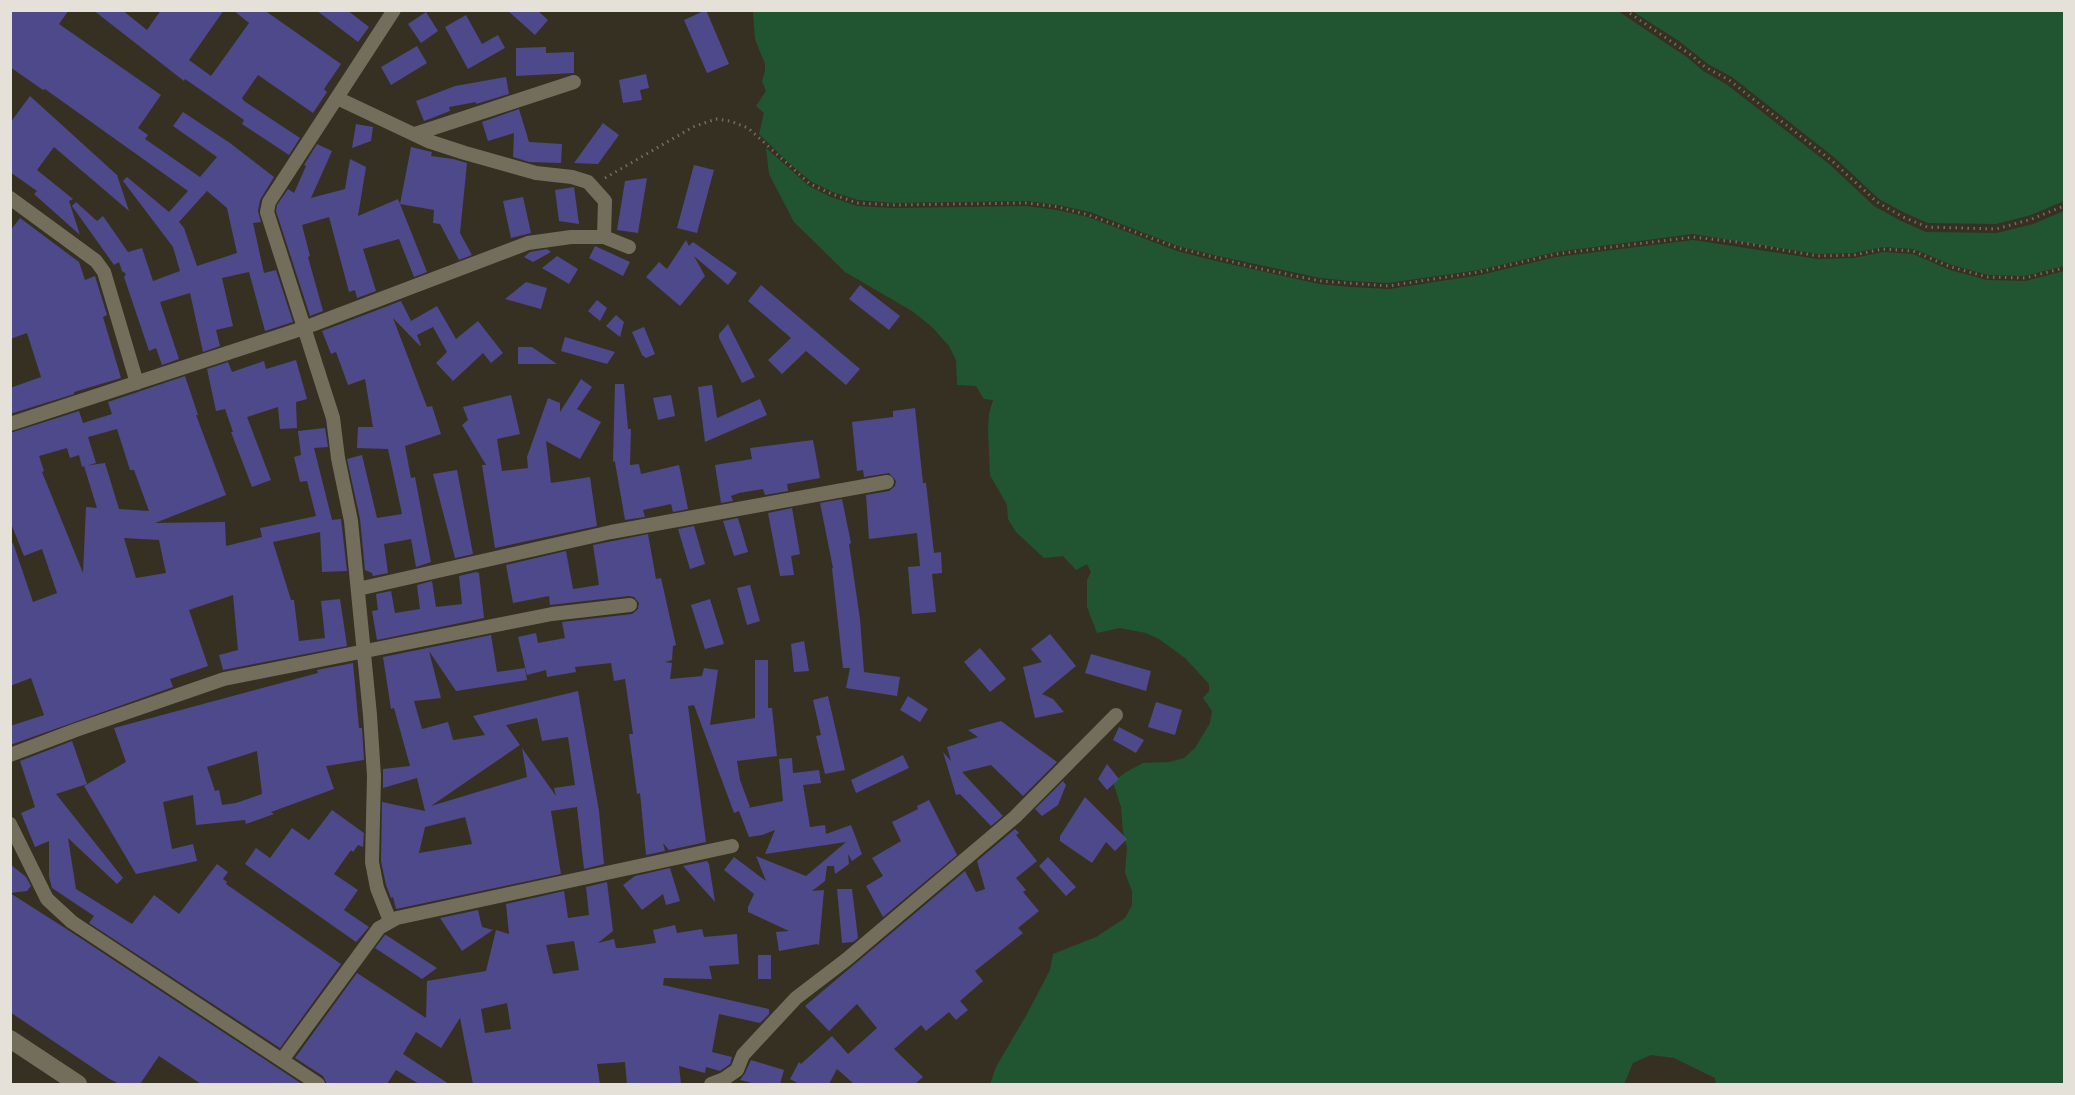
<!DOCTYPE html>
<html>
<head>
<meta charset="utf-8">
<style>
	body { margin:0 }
	#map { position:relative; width:2075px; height:1095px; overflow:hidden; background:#363022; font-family:"PT Serif",serif }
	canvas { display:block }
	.frame { position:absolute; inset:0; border:12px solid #e5e1d8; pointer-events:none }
</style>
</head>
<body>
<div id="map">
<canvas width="2075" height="1095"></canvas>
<div class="frame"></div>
</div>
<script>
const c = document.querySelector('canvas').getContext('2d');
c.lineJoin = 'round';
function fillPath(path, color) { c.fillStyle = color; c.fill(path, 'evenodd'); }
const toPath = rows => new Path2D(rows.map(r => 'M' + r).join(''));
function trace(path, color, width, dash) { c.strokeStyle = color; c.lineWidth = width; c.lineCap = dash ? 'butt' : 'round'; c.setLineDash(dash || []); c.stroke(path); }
fillPath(toPath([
	[753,11,1618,11,1688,58,1703,71,1726,84,1829,164,1874,206,1901,221,1926,232,1997,233,2033,224,2064,211,2064,266,2024,276,1988,275,1952,265,1914,249,1883,247,1853,253,1818,254,1693,234,1556,252,1479,270,1388,283,1350,281,1320,278,1218,256,1178,246,1090,212,1058,205,1028,201,894,203,858,200,833,192,812,182,789,163,759,134,764,113,756,106,766,91,762,81,765,71,765,64,755,39],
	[1632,11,2064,11,2064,201,2031,215,1996,224,1928,223,1905,213,1879,199,1835,158,1732,77,1708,64,1679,41],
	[766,148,809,186,831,197,857,206,894,208,1027,206,1057,210,1088,217,1177,251,1216,261,1319,284,1350,287,1389,289,1480,275,1556,257,1693,240,1818,259,1854,258,1883,252,1913,254,1950,270,1987,280,2025,281,2064,271,2064,1084,1716,1084,1715,1078,1674,1058,1651,1055,1633,1063,1624,1084,990,1084,996,1067,1027,1014,1050,970,1053,954,1096,937,1125,918,1132,905,1132,891,1125,873,1127,848,1123,831,1121,807,1113,782,1126,772,1143,763,1169,762,1184,758,1195,748,1210,723,1212,711,1203,698,1209,691,1209,684,1185,658,1159,639,1146,633,1120,628,1097,633,1087,607,1087,580,1091,572,1087,564,1076,570,1063,556,1044,558,1016,532,1008,519,1007,505,990,475,988,430,989,414,993,400,984,399,976,386,957,385,956,360,949,346,932,327,912,311,845,272,794,222,769,174]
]), '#215532');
fillPath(toPath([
	[10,10,69,10,59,24,161,95,138,128,148,135,145,139,200,177,217,157,173,126,183,112,230,143,274,177,260,200,258,211,261,222,253,223,264,273,276,270,293,322,265,331,249,272,222,278,233,326,216,330,220,346,203,352,190,293,160,302,179,359,162,365,156,348,149,351,124,277,126,274,122,271,119,262,114,265,72,206,76,202,97,221,103,216,128,252,142,248,153,281,180,271,173,247,123,181,127,177,169,212,188,191,45,89,43,90,10,67],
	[207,191,227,208,237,253,197,266,184,228,179,222],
	[93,10,122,10,147,30,161,10,224,10,189,60,211,76,249,23,233,10,264,10,341,64,324,89,327,92,313,113,258,75,242,98,244,101,300,138,289,155,242,124,244,120,185,79,184,81],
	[316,10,347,10,369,27,358,42],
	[507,10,537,10,548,20,535,35],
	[706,10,729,64,707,73,684,20],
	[426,12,438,31,421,43,408,24],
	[466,15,482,44,498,35,505,48,468,69,445,27],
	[417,46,427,63,391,85,381,67],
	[546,47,546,53,574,52,574,73,516,76,516,48],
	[646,74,649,88,640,90,642,100,623,103,619,80],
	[506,77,509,94,476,104,476,102,449,107,450,111,424,121,416,101,455,86],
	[30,96,117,175,129,211,54,147,37,170,73,199,69,201,80,235,34,194,37,191,10,172,10,123],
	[519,109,529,142,562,144,561,163,529,162,513,157,514,133,488,141,482,122],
	[603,123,619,135,598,164,574,163],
	[356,124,373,127,371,141,352,148],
	[317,144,332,151,311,198,345,189,350,159,366,167,358,216,398,199,427,272,414,277,399,239,363,249,376,291,357,298,355,290,349,292,329,217,302,225,310,256,308,257,323,311,310,316,276,211,277,205,288,189,294,193,306,166,304,165],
	[411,147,432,152,431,156,453,159,467,163,460,233,472,255,459,260,440,224,433,223,434,210,400,204],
	[694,165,714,170,697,233,677,228],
	[647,178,638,233,617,230,625,181],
	[574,187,579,224,559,221,555,190],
	[523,197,531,233,511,238,503,201],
	[20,218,79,262,85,280,95,276,107,315,103,317,121,378,74,392,74,394,10,414,10,388,41,377,27,333,10,339,10,231],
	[686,240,689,246,693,242,737,273,728,285,694,256,705,276,680,306,646,277,659,262,667,269],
	[595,246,630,262,623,276,589,258],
	[547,249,551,252,533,262,524,257,530,252],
	[557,256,578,269,569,284,542,268],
	[526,282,547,288,541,309,505,299],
	[761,285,860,369,846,385,806,351,782,374,768,360,791,338,748,301],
	[860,285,900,316,889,330,849,299],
	[597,300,607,308,600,321,588,311],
	[401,301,411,321,437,306,456,339,478,321,503,353,491,363,483,353,453,381,436,363,447,352,433,327,417,335,421,345,420,346,393,318,427,407,432,406,441,434,405,446,411,478,415,477,431,562,416,567,411,539,384,544,388,573,373,576,372,573,365,570,360,519,347,459,362,455,377,518,402,514,388,449,357,448,358,427,373,427,365,379,348,385,336,352,331,354,322,331],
	[616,315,624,322,620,337,606,326],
	[728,324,755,377,742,383,719,338,719,334],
	[644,327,655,354,646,358,642,355,632,332],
	[565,337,615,352,607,364,561,351],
	[518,347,532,347,557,364,518,364],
	[296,360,307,399,296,402,297,428,280,429,278,407,247,417,271,480,252,487,231,432,233,432,225,409,216,411,207,369,228,362,232,372,264,361,266,369],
	[185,376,198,415,196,415,226,495,155,523,225,522,226,546,262,537,260,528,316,516,307,481,300,482,294,457,301,455,298,431,325,428,328,447,314,448,332,520,341,519,347,571,322,572,320,532,273,542,291,600,294,600,299,641,325,638,321,601,340,599,347,646,223,670,219,655,238,650,233,595,189,610,208,666,170,679,173,687,10,745,10,726,44,715,31,678,10,686,10,544,13,543,33,602,57,593,42,549,24,556,10,521,10,433,79,411,83,423,112,414,108,402],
	[117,429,130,470,134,470,149,511,119,509,105,463,84,466,97,508,86,507,83,573,42,472,44,471,39,456,67,448,70,458,79,455,82,467,96,463,88,437],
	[124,538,159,540,166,573,136,578],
	[581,379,592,387,577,409,601,422,580,459,546,441,551,483,590,477,597,526,495,548,482,465,486,465,462,425,468,420,463,407,511,395,520,434,497,439,502,471,528,468,527,457,548,398,560,403,560,412],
	[615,384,624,384,628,429,631,429,630,465,639,464,641,474,679,465,688,509,673,512,671,504,643,510,645,517,625,520,615,462,613,461],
	[712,385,717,418,760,399,767,415,705,442,698,387],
	[671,395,675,416,658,420,653,398],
	[915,408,923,483,926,483,934,553,941,552,942,573,932,574,936,612,912,614,908,567,920,566,917,533,869,539,866,495,889,491,895,486,896,481,889,473,864,477,863,470,857,471,852,422,893,417,893,411],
	[813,440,820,478,787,484,788,491,765,495,763,489,739,493,731,496,733,501,721,503,715,465,752,459,750,448],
	[457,470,473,554,455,558,433,474],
	[842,499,851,543,849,544,860,619,864,672,900,677,897,696,846,688,850,668,843,668,832,568,833,568,820,503],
	[792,508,800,554,791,556,794,575,780,576,768,513],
	[738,518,748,552,734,556,723,521],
	[694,526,705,564,690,569,678,529],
	[648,534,656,579,661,578,676,645,673,646,672,660,665,662,672,663,670,679,702,676,704,668,718,670,710,725,755,718,755,660,768,660,768,708,772,708,777,756,737,761,740,780,750,807,748,808,783,801,779,759,792,758,793,773,819,770,821,783,803,785,810,827,825,825,826,834,851,825,862,854,852,861,848,854,849,864,835,874,834,866,827,866,825,881,812,891,824,890,819,945,817,944,779,951,776,932,789,931,748,912,748,907,754,894,724,870,734,857,766,881,756,856,806,876,846,842,765,854,775,830,762,835,749,837,739,811,734,813,694,705,688,706,706,842,669,850,663,843,665,851,646,855,640,793,637,794,629,734,633,734,625,679,614,681,611,663,575,667,576,672,547,677,546,670,527,675,518,637,536,633,538,643,565,638,562,622,632,614,638,609,639,603,634,597,629,596,550,605,549,596,513,603,506,565,566,551,573,589,599,585,593,545],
	[476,572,479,573,484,618,377,640,372,611,378,610,376,594,391,591,395,613,420,609,417,585,432,581,436,607,462,604,459,576],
	[750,585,760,621,747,625,737,588],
	[710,599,724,644,705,649,691,605],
	[1050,634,1076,666,1042,694,1053,699,1064,712,1035,718,1023,667,1042,662,1031,649],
	[491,635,497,672,525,668,527,680,456,691,429,651,441,698,414,701,422,729,448,722,453,740,485,735,473,716,578,691,599,811,604,864,584,869,577,807,551,811,561,874,396,909,393,897,391,898,386,885,381,861,382,802,425,811,417,778,383,788,383,769,410,766,394,708,391,709,383,657],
	[537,718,542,741,568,737,575,785,554,788,556,796,522,748,527,777,431,806,520,745,506,725],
	[465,817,472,844,419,853,425,827],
	[804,641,809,671,794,672,791,644],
	[980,648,1006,679,990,692,964,662],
	[1091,654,1151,671,1146,691,1085,673],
	[353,663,359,728,362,728,364,760,326,766,334,789,271,812,274,814,246,824,245,820,196,825,193,795,163,802,172,849,193,844,197,861,136,874,84,786,126,762,114,728,318,673,317,670],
	[257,751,262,794,236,803,222,805,219,790,215,791,207,767],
	[828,696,845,770,825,774,816,736,821,735,813,700],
	[908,696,928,709,920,722,900,710],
	[1156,702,1182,710,1175,735,1148,727],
	[1001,721,1057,762,1023,796,991,765,962,772,1003,816,991,826,960,794,956,795,943,752,951,761,947,747,978,737,968,730],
	[1119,727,1144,740,1136,753,1113,740],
	[72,741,87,784,56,794,123,878,117,884,68,838,76,889,132,924,154,895,179,914,217,864,228,872,223,879,227,882,226,884,341,964,280,1048,89,923,94,916,52,888,49,877,49,841,35,847,21,813,35,807,20,761],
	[903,755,909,768,856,793,851,780],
	[1107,764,1119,779,1107,790,1098,779],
	[1063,781,1066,785,1058,805,1042,816,1035,809],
	[1085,797,1127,839,1115,851,1106,842,1092,863,1060,841,1060,836],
	[929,800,957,855,883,917,866,886,883,876,872,858,901,841,892,822,918,809,917,806],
	[332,810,364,833,363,847,358,845,353,852,351,850,334,874,358,890,344,910,369,927,356,942,245,864,256,848,270,858,292,828,309,840],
	[1015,829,1019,833,1016,835,1037,861,1016,878,1026,890,1023,892,1039,911,1018,928,1023,933,975,971,983,981,960,1001,968,1010,956,1020,949,1012,926,1031,921,1025,894,1049,923,1077,915,1084,854,1084,837,1069,829,1084,799,1084,790,1079,799,1062,801,1064,832,1036,848,1054,877,1028,857,1004,829,1031,805,1006,965,871,976,892,985,889,977,861],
	[1048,857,1076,887,1066,896,1039,866],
	[707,861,709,864,715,902,683,866],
	[10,864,26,877,31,886,27,891,10,893],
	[670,868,680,901,666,905,663,894,642,910,623,885,635,876],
	[607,882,613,931,598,943,614,939,616,948,621,948,656,943,653,930,675,925,677,933,702,929,704,937,737,934,739,964,709,966,712,979,664,978,663,985,769,1009,769,1014,760,1023,719,1014,712,1052,732,1057,730,1064,720,1071,706,1067,705,1073,679,1066,681,1084,627,1084,625,1062,597,1064,600,1084,473,1084,460,1018,441,1048,416,1032,403,1054,449,1084,419,1084,396,1070,387,1084,327,1084,323,1076,295,1058,357,973,426,1018,427,981,486,971,496,930,509,934,506,904,564,891,568,918,589,915,586,887],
	[574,941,579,970,553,974,546,945],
	[507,1003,511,1029,485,1033,481,1009],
	[837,889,852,889,858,938,853,942,842,943],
	[10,893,65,928,302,1084,201,1084,159,1056,140,1084,119,1084,108,1078,10,1012],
	[478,910,482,927,493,930,462,951,440,918],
	[385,935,386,935,437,968,422,979,375,948],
	[758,955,771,955,771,979,758,979],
	[751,1060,784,1070,780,1084,756,1084,740,1080,745,1073]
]), '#4e498a');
trace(toPath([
	[1625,10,1691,55,1705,67,1729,80,1832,161,1877,202,1903,217,1927,227,1996,229,2032,219,2064,206],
	[605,178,693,127,716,119,730,121,748,128,810,184,832,194,857,203,893,205,1027,203,1058,207,1089,215,1178,248,1257,268,1320,281,1388,286,1479,272,1556,254,1693,237,1737,242,1818,256,1854,255,1883,249,1913,251,1951,267,1987,277,2025,278,2064,268]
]), '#726d60', 3, [1.5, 4.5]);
trace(toPath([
	[337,98,428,141,465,153,536,173,572,177,588,182,605,201,604,237],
	[415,134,574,82],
	[10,198,96,261,104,272,137,383],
	[10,424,304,328,528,243,571,237,604,237,629,247],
	[358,589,611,532,887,482],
	[10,755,76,730,224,679,552,614,630,605],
	[10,824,47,899,72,922,318,1084],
	[390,921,377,888,372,862,374,776,370,715,351,521,338,458,333,418,267,212,269,202,394,10],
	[282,1060,379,928,397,918,732,846],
	[711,1084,724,1079,737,1070,743,1055,796,998,847,959,1015,817,1116,715]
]), '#736d5c', 14);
trace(toPath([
	[10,1039,78,1084]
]), '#736d5c', 18);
</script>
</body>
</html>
